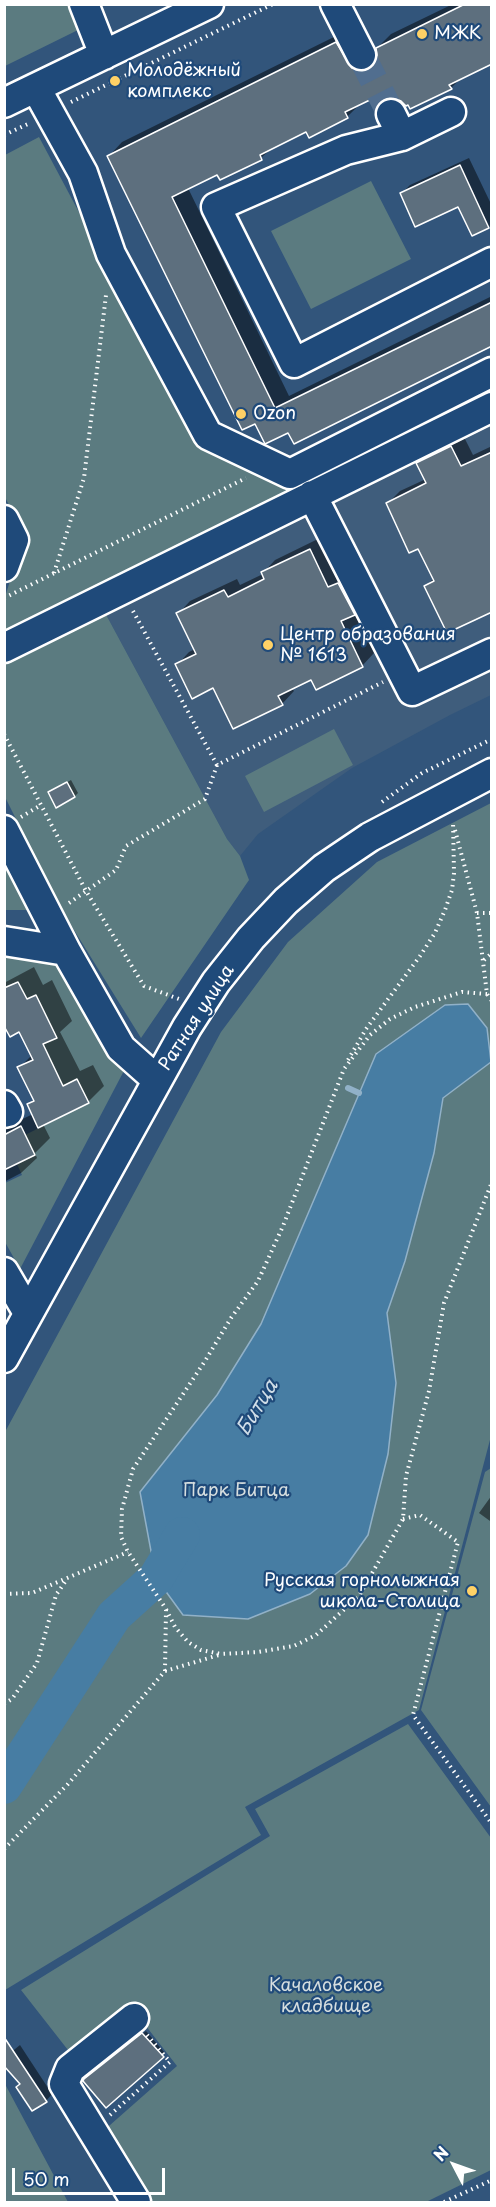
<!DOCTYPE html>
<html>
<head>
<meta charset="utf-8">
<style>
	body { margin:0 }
	#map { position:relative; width:496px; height:2207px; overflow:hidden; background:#32557b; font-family:"Playpen Sans",sans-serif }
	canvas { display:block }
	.frame { position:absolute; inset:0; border:6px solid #fff; pointer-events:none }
	.north { position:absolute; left:424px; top:2135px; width:60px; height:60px; -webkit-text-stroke:4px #1f4a7a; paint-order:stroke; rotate:311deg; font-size:16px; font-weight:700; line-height:24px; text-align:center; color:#fff }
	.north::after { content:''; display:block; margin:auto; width:21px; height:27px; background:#fff; clip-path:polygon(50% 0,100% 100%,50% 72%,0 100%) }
	.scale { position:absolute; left:12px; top:2168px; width:153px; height:27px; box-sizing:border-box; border:3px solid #fff; border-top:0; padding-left:8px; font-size:18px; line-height:21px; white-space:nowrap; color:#fff; -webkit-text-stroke:4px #1f4a7a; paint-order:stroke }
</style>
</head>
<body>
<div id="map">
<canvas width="496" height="2207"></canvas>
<div class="frame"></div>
<div class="north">N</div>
<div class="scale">50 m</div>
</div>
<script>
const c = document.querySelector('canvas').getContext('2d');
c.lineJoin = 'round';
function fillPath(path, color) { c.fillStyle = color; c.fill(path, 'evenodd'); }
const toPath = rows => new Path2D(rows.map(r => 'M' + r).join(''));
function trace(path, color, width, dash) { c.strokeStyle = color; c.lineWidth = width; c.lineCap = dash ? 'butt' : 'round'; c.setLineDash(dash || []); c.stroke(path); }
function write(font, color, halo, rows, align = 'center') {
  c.font = font + ' "Playpen Sans",sans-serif'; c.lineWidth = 4.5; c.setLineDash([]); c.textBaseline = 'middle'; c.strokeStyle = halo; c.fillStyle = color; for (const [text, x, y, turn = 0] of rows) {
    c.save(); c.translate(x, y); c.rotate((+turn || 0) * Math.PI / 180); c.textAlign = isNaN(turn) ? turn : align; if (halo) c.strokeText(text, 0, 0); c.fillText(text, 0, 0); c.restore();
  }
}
fillPath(toPath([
	[491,396,491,695,450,715,352,768,258,834,240,856,227,839,103,609]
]), '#3f5d7c');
fillPath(toPath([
	[5,4,68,5,78,30,5,66],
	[39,137,201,442,303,489,4,633,5,597,24,536,5,497,5,155],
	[371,181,411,259,311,309,271,231],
	[103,609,227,839,240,856,249,880,141,1038,61,909,5,797,5,661],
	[334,729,353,765,264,812,245,776],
	[491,803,491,1436,419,1710,245,1807,261,1835,5,1990,5,1432,221,1032,288,942,377,862],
	[5,848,35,910,5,910],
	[5,947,63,957,127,1065,20,1269,5,1242,5,1183,22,1175,17,1164,35,1155,25,1135,89,1103,77,1079,63,1086,55,1069,47,1073,35,1049,56,1038,36,995,27,999,18,982,5,988],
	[491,1468,491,1807,421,1710,485,1472],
	[408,1724,491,1838,491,2170,426,2202,147,2202,101,2133,177,2066,135,2012,75,2059,21,1990,270,1836,255,1809],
	[5,2084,68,2202,5,2202]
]), '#5b7b80');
const water = toPath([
	[468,1004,487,1028,491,1062,443,1098,434,1153,405,1261,387,1313,396,1383,388,1454,368,1535,346,1566,310,1594,248,1619,183,1615,156,1578,140,1492,217,1395,261,1324,376,1054,445,1005,468,1004]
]);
fillPath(water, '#477da3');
trace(water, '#91b1c8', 1.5);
fillPath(toPath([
	[453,4,492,4,462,77,451,88,408,103,393,96,374,96,362,102,347,117,306,130,272,148,261,158,218,173,188,188,289,396,492,296,492,345,294,441,109,156,122,142,350,29,374,58,378,58,377,48,391,34],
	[469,158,492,206,492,224,489,227,472,234,459,205,402,193,410,185],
	[463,435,473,455,492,446,492,610,426,586,434,578,419,547,387,504,400,491,426,479,418,463,431,451],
	[322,537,366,601,355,613,374,653,362,666,312,678,292,688,294,691,282,704,214,686,177,665,189,652,195,649,178,614,190,601,237,579,240,585,263,574,263,573,275,560],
	[71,780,78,793,75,796,50,792],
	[34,967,43,985,52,980,72,1021,60,1032,80,1071,93,1065,104,1086,88,1102,43,1124,50,1138,35,1153,37,1158,21,1173,4,1182,4,1128,33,1114,28,1105,34,1099,19,1068,32,1055,20,1030,4,1023,4,983],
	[492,1495,492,1520,490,1521,479,1513],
	[146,2031,165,2053,106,2106,88,2079],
	[20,2045,52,2094,46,2101,21,2084,9,2054]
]), '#0007');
trace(toPath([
	[348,1088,359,1093]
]), '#91b1c8', 6);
trace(toPath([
	[4,1786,114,1616,156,1578,182,1535]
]), '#477da3', 36);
const building = toPath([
	[465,4,492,4,492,64,449,85,452,89,410,109,408,105,406,106,401,101,393,98,384,99,377,105,374,98,345,112,348,118,309,138,306,132,260,155,262,160,220,180,217,175,172,197,275,408,492,302,492,346,294,444,288,433,265,444,255,424,242,430,107,156,336,42,352,68,360,71,368,70,375,63,377,55,376,48,465,4],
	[460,165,489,228,472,236,458,207,415,227,400,193,460,165],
	[451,446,461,466,492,452,492,612,447,633,424,586,434,581,418,549,409,553,386,503,426,483,416,463,451,446],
	[310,549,328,587,338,583,355,615,341,621,363,667,316,690,311,680,278,696,283,705,233,729,213,688,192,699,175,664,196,654,176,613,224,590,228,597,264,579,261,572,310,549],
	[67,782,75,797,56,808,48,792,67,782],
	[18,982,27,999,36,995,57,1038,43,1044,63,1086,77,1079,89,1103,38,1128,27,1104,34,1101,17,1067,33,1060,19,1032,10,1037,4,1026,4,988,18,982],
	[21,1126,35,1155,4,1170,4,1135,21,1126],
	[142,2033,164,2057,106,2108,83,2081,84,2079,142,2033],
	[4,2037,47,2102,32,2111,16,2087,20,2084,4,2066,4,2037]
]);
fillPath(building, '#5d6f7e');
trace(building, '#fff', 1.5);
trace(toPath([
	[361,55,391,114]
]), '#516e8f', 28, [28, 14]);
const minor = toPath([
	[84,4,104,55],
	[335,4,361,55],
	[36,88,83,173,111,254,208,435,290,474,492,372],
	[4,103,209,4],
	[451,112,402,136,346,150,216,207,294,363,492,262],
	[391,114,402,136],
	[312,495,412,691,492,653],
	[4,520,14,540,4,567],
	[4,648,492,407],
	[4,830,66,951],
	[4,941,66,951,121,1048,157,1080],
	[4,1105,8,1112,4,1113],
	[4,1272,28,1313],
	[4,1358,187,1027,216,982,251,938,286,901,324,868,370,837,492,773],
	[134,2018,70,2069,64,2084,136,2202]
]);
trace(minor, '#fff', 33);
trace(toPath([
	[71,102,273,4],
	[4,135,30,123],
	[54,573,84,478,106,295],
	[4,598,246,478],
	[133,611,217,765,383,682],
	[4,734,86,891,144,986,179,999],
	[382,802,422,773,492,739],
	[21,817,41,805],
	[455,830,477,913,487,994,492,1001],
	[69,903,116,870,126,846,205,799,217,765],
	[477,913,492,913],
	[484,960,492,953],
	[487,994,462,992,415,1007,390,1019,370,1035,344,1069,283,1226,258,1281,231,1318,205,1361,133,1469,122,1509,121,1537,128,1552,166,1609,175,1627,188,1642,201,1650,221,1654,258,1652,294,1646,316,1635,359,1596,403,1519,406,1476,429,1391,444,1303,492,1182],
	[348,1060,366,1029,420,956,435,933,445,910,452,890,454,873,453,821],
	[403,1519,420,1515,458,1542,413,1715,492,1824],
	[4,1594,32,1593,128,1552],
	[165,1671,219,1655],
	[4,1704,12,1699,37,1663,56,1595,67,1579],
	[4,1849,68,1784,165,1671,166,1610],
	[110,2115,170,2062,147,2035],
	[444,2202,492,2180]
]), '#fff', 4, [1.5, 4.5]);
trace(minor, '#1f4a7a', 28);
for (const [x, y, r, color] of [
	[422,34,6,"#ffd166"],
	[115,81,6,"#ffd166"],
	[241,414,6,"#ffd166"],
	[268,645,6,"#ffd166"],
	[472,1591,6,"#ffd166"]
]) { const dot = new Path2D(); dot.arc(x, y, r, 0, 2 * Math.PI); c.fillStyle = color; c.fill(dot); trace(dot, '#1f4a7a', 2); }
write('18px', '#fff', '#1f4a7a', [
	["МЖК",434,34],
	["Молодёжный",127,71],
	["комплекс",127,92],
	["Ozon",253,414],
	["Центр образования",280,635],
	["№ 1613",280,656],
	["Русская горнолыжная",460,1581,"right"],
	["школа-Столица",460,1602,"right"]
], 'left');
write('18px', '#fff', '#1f4a7a', [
	["Ратная улица",197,1018,-57]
]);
write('18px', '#d6dedf', '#1f4a7a', [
	["Парк Битца",236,1491],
	["Качаловское",326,1986],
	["кладбище",326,2007]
]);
write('italic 20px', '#d1dee8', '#1f4a7a', [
	["Битца",258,1408,-59]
]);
</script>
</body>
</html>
